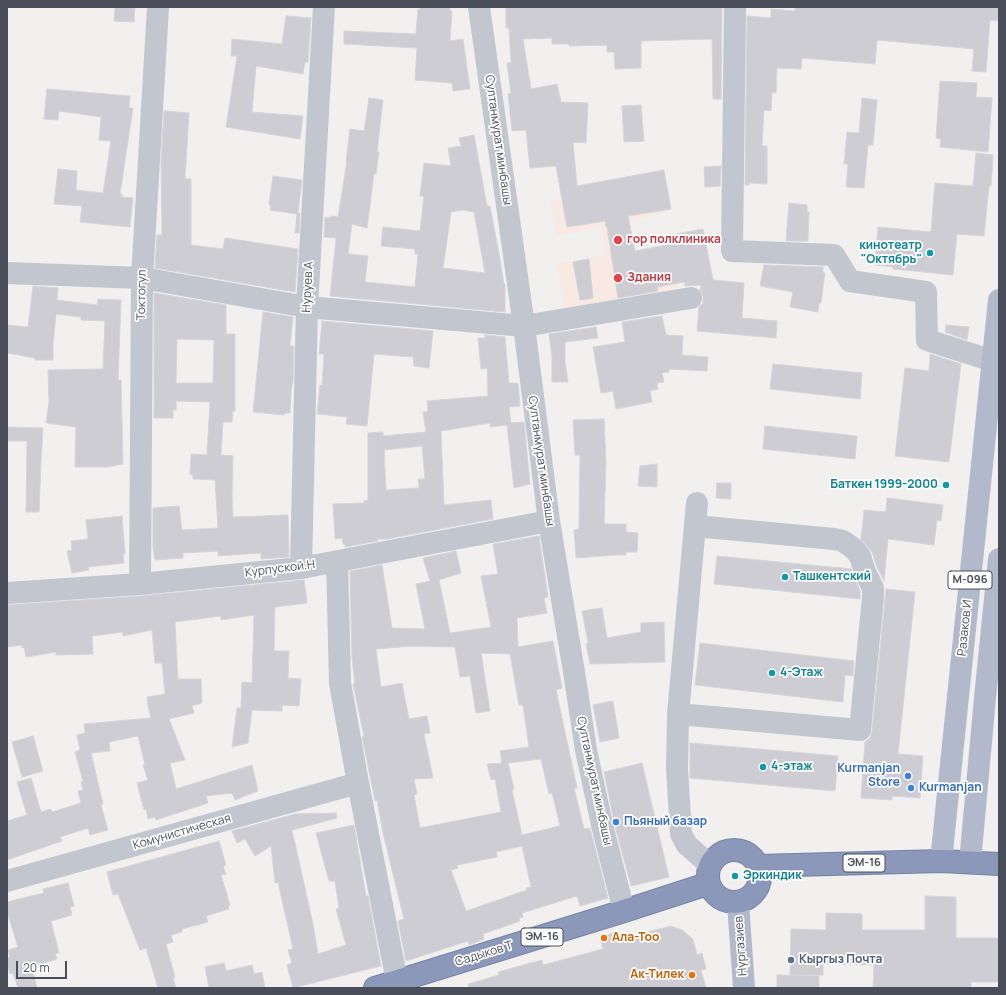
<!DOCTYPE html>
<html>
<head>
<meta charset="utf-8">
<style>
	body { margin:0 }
	#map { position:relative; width:1006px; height:995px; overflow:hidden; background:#f1f0ef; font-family:Manrope,sans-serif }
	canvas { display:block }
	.frame { position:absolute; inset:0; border:8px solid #494e5a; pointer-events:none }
	.scale { position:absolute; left:16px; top:961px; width:51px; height:18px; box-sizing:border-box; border:2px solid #494e5a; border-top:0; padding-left:5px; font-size:12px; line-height:14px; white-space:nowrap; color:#494e5a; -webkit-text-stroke:3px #fff; paint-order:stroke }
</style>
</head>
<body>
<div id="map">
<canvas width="1006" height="995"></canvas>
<div class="frame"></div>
<div class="scale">20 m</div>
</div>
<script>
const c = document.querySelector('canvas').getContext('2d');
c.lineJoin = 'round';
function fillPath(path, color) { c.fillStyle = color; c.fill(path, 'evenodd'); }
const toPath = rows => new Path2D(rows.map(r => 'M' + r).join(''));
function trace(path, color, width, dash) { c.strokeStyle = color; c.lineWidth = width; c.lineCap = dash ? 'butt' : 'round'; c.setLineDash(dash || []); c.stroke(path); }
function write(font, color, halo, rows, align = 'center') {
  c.font = font + ' Manrope,sans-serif'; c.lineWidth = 3.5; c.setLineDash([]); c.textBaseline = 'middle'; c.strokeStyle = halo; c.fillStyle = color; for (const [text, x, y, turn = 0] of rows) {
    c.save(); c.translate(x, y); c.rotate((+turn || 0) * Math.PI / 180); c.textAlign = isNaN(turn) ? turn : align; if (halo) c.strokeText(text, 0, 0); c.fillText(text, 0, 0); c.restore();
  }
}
fillPath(toPath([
	[659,179,666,213,629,221,635,252,672,247,679,294,564,310,557,263,606,256,601,227,557,236,550,202]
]), '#f8e9e2');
const building = toPath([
	[115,7,135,7,134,22,114,21,115,7],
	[420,7,450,7,450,11,452,11,450,41,463,39,470,89,453,91,452,83,415,80,417,48,344,44,344,31,416,34,418,9,420,9,420,7],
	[506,7,722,7,721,99,713,99,712,39,641,41,641,68,615,69,614,52,607,52,607,45,569,46,569,44,552,44,552,38,523,39,531,89,557,84,561,102,588,103,586,143,573,142,577,186,664,170,671,209,628,216,635,251,677,243,676,234,703,229,713,280,744,283,742,318,777,321,776,338,697,331,699,307,703,303,703,296,700,290,701,285,685,286,684,282,657,287,658,291,618,298,607,227,606,227,605,221,567,227,556,166,530,168,526,130,512,131,508,94,511,93,507,63,511,63,509,28,506,28,506,7],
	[795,7,999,7,999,21,990,20,986,72,972,71,974,49,877,40,875,64,802,58,801,69,777,68,776,93,772,92,771,111,764,110,762,146,767,146,767,184,749,183,749,185,745,185,747,16,771,18,771,9,795,11,795,7],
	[286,16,311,18,308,62,305,62,303,74,256,66,252,112,303,116,300,139,226,127,237,56,231,56,232,39,282,44,286,16],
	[940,81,977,83,976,97,992,98,988,152,940,147,941,139,936,138,940,81],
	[47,89,130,96,129,108,133,108,120,194,122,194,122,197,133,198,130,227,80,222,82,206,54,204,58,169,77,171,76,190,103,193,111,141,99,140,101,117,59,111,58,120,44,119,47,89],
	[369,98,383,100,377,152,379,152,376,174,374,174,367,228,352,224,348,254,368,256,365,282,415,287,418,254,415,254,415,249,381,246,383,227,420,231,424,196,420,196,424,163,451,166,448,148,461,146,459,138,474,135,487,206,490,206,500,259,504,284,505,284,505,312,330,296,336,238,324,237,325,217,330,218,331,216,338,217,347,161,346,161,350,129,364,131,369,98],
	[462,210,474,212,485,273,443,268,451,212,462,210],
	[862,98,877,100,873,145,868,145,864,188,846,187,848,164,844,164,847,132,859,133,862,98],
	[641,105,644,141,624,142,622,106,641,105],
	[164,111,189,113,185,179,191,179,191,245,223,249,225,238,298,249,295,292,155,268,157,235,162,235,161,161,164,111],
	[976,153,993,155,991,186,989,186,984,236,957,234,953,275,893,269,893,267,875,265,878,227,931,232,935,183,973,186,976,153],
	[721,166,720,186,705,187,704,167,721,166],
	[273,176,302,180,298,213,300,213,299,233,295,233,297,214,270,210,271,205,269,204,273,176],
	[789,203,807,205,807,212,809,212,808,241,786,241,789,203],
	[589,259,593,298,580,300,573,262,589,259],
	[764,265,823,267,823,273,825,273,821,303,819,303,818,312,790,307,793,292,760,286,764,265],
	[33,286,58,288,57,300,97,305,98,299,121,300,118,380,121,380,123,464,108,467,75,467,76,427,46,423,49,402,48,370,103,369,105,321,81,320,81,317,56,314,53,345,53,360,35,360,35,358,7,353,7,325,28,327,33,286],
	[154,293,226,305,226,334,235,334,235,411,233,411,232,422,223,422,221,455,233,456,232,496,233,517,288,515,289,557,261,559,261,553,218,556,218,551,183,553,183,558,155,560,153,547,153,508,179,506,182,530,218,528,215,480,193,479,193,475,190,474,191,454,207,455,210,402,176,401,176,410,173,410,173,418,154,418,154,293],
	[177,339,214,340,213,383,176,383,177,339],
	[263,312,293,317,290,346,294,346,293,381,291,391,290,413,285,413,284,415,253,412,263,312],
	[662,316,666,335,683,336,682,355,708,357,707,371,669,369,669,372,662,373,664,382,657,383,658,389,650,391,652,402,616,409,613,391,601,393,593,347,625,342,622,322,662,316],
	[322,321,433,331,429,368,414,366,413,357,374,354,367,426,346,424,347,417,317,414,320,385,322,386,324,354,319,354,322,321],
	[946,325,969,327,967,340,945,332,946,325],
	[596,327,598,338,565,342,565,361,568,382,552,382,552,357,549,334,596,327],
	[485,335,505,337,509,383,518,383,520,406,509,407,511,423,524,422,530,484,514,488,507,425,490,427,490,423,441,431,444,505,491,500,493,519,387,539,377,539,378,541,345,547,345,544,343,544,342,538,335,539,333,504,364,503,364,501,368,500,368,433,383,432,383,436,426,432,423,412,428,412,427,401,488,396,487,368,481,369,478,338,485,338,485,335],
	[422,446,425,479,418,479,419,488,386,490,384,450,422,446],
	[930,354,961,364,949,462,895,456,905,368,929,371,930,354],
	[773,364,862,373,860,399,770,389,773,364],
	[604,419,606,462,604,524,626,524,626,532,638,533,637,552,626,552,626,555,615,555,576,558,574,530,579,529,580,455,575,455,573,420,604,419],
	[765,426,857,436,855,459,763,449,765,426],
	[7,427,43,428,41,461,39,512,26,512,27,441,7,441,7,427],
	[657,464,657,487,638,486,640,466,657,464],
	[717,483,731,483,731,499,716,498,717,483],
	[887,498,943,505,941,521,937,520,934,545,888,539,884,581,877,567,872,552,861,539,864,510,886,512,887,498],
	[122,516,125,554,123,554,124,563,88,567,89,570,72,573,67,551,72,550,71,541,88,539,86,520,122,516],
	[539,536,548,597,544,598,547,613,517,618,518,647,553,641,562,688,556,690,577,788,574,788,584,829,590,828,608,898,580,906,577,896,522,913,523,917,519,918,520,921,483,934,484,939,469,945,468,941,406,961,398,921,404,919,383,833,377,800,375,801,368,766,362,737,364,736,362,727,353,684,355,684,352,659,350,571,382,565,392,628,425,629,416,584,430,581,423,558,456,551,461,573,439,580,450,633,491,627,481,576,498,574,493,544,539,536],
	[413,646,455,647,460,677,470,676,476,713,490,711,481,653,510,654,519,705,523,705,529,747,500,751,502,763,487,764,491,780,495,779,501,812,420,828,414,795,417,794,414,779,433,778,424,734,430,733,427,716,409,719,402,683,381,687,376,649,413,646],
	[541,759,549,794,552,793,560,826,522,835,512,790,514,789,508,763,541,759],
	[522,846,531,887,526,888,527,890,466,911,451,870,458,868,457,865,497,857,496,852,522,846],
	[717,556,851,569,860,591,860,599,714,584,717,556],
	[304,580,307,603,275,607,274,651,289,651,288,678,301,679,299,706,282,705,282,711,252,710,248,743,232,747,237,708,241,708,242,682,252,683,254,615,221,620,221,616,175,622,178,679,201,679,202,703,192,706,194,713,169,719,185,760,170,763,176,789,252,765,258,791,235,800,232,793,206,796,208,803,156,820,155,817,148,819,146,809,144,810,137,783,148,780,143,765,145,765,138,736,109,742,110,751,91,753,103,804,101,805,108,830,90,835,88,828,60,837,62,841,7,860,7,821,27,815,17,782,31,778,41,812,51,809,52,812,81,803,78,791,83,790,81,782,83,781,75,752,80,750,77,735,85,733,84,724,151,718,148,706,147,697,165,694,162,663,155,663,152,630,123,636,123,632,92,636,93,654,56,655,56,652,26,657,24,647,22,648,22,645,7,647,7,605,141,596,304,580],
	[886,589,915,592,898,754,923,756,920,798,892,796,892,800,861,798,865,742,870,738,872,731,886,589],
	[602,608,607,638,641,632,641,623,664,622,665,662,590,664,586,644,588,643,582,611,602,608],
	[700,643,854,661,853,676,845,675,843,702,695,685,700,643],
	[613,701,619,738,600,742,593,705,613,701],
	[33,736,43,771,22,777,12,742,33,736],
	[690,743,838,756,835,791,690,778,690,743],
	[642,763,669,877,631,886,615,826,604,772,642,763],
	[336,813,337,818,292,830,313,924,318,954,346,945,336,909,339,908,335,881,329,881,316,833,354,825,366,896,368,896,381,966,293,988,287,965,292,963,288,950,293,949,278,882,275,883,271,846,255,856,245,839,237,843,232,831,295,814,336,813],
	[219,841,226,865,223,866,226,874,221,875,230,905,228,905,229,909,206,916,208,922,182,929,182,932,171,935,173,942,166,944,175,977,173,978,176,988,158,988,146,948,140,950,118,894,113,895,107,872,219,841],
	[68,883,74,906,70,907,72,915,51,921,59,953,55,954,57,959,32,967,37,988,18,988,13,973,10,974,7,964,7,958,10,957,8,950,18,947,7,912,7,902,44,893,43,889,68,883],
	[925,896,956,897,956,938,999,938,999,982,971,982,971,988,873,988,874,965,823,964,823,975,790,975,791,929,826,930,826,913,862,914,862,930,925,930,925,896],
	[671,926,682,930,693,939,697,955,702,953,706,969,701,970,706,988,469,988,468,984,499,975,498,972,542,960,543,965,603,949,600,937,614,933,616,940,671,926],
	[224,963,226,971,252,965,254,974,262,972,265,988,209,988,205,967,224,963],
	[777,975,819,976,819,988,777,988,777,975]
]);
fillPath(building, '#cdcdd3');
trace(building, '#d4d4da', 1);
const highway = toPath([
	'708 876a26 26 0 1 1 52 0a26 26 0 1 1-52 0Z',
	[758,866,941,861,999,864],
	[375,988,624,911,698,887,708,882]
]);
trace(highway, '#7783a4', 24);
trace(toPath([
	[479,7,524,326,549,521,574,672,586,750,603,829,624,911],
	[735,7,732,251,834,255,850,281,926,292,927,340,993,361],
	[7,273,142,278,307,307,524,326,691,298],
	[697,503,678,714,677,769,681,834,687,845,710,865],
	[337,562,340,683,358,783,397,981],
	[301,568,307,307,324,7],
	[140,584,142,278,158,7],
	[7,593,140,584,301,568,549,521],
	[678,714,860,730,873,597,873,588,865,572,860,556,854,549,843,541,834,539,695,526],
	[7,881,358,783]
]), '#c1c6cf', 22);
trace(toPath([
	[941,861,999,300],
	[970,862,985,698,999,559],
	[738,903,744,988]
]), '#b2b9cb', 22);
trace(highway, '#8c98b9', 22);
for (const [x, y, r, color] of [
	[618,240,5,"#e0444e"],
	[930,253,4,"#0f9aa8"],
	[618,278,5,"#e0444e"],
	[946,485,4,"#0f9aa8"],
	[785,577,4,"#0f9aa8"],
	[772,673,4,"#0f9aa8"],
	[763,767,4,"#0f9aa8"],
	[908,776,4,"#3f7fe0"],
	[911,788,4,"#3f7fe0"],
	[616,822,4,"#3f7fe0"],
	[735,876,4,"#0f9aa8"],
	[604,938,4,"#e8710a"],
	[791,960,4,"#5c6f8a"],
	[692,975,4,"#e8710a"]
]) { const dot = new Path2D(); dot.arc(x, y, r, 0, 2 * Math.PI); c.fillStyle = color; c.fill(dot); trace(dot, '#fff', 1.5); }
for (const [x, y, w] of [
	[970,580,44],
	[864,863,42],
	[542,937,42]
]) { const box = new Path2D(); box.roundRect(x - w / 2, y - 9, w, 18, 3); c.fillStyle = '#fff'; c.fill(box); trace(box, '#494e5a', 1); }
write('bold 11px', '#494e5a', null, [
	["М-096",970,580],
	["ЭМ-16",864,863],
	["ЭМ-16",542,937]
]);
write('12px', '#494e5a', '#fff', [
	["Султанмурат минбашы",498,140,82],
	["Нуруев А",308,287,-87],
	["Токтогул",142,295,-89],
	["Султанмурат минбашы",541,461,82],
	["Курпуской.Н",280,569,-7],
	["Разаков И",965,628,-84],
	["Султанмурат минбашы",594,781,78],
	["Комунистическая",182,832,-16],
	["Нургазиев",741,946,-94],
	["Садыков Т",484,954,-17]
]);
write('bold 12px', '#be3a42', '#fff', [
	["гор полклиника",627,240],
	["Здания",627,278]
], 'left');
write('bold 12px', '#0d838f', '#fff', [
	["кинотеатр",922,246,"right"],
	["\"Октябрь\"",922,260,"right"],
	["Баткен 1999-2000",938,485,"right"],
	["Ташкентский",793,577],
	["4-Этаж",780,673],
	["4-этаж",771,767],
	["Эркиндик",743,876]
], 'left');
write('bold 12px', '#366cbe', '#fff', [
	["Kurmanjan",900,769,"right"],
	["Store",900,783,"right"],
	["Kurmanjan",919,788],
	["Пьяный базар",624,822]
], 'left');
write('bold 12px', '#c56008', '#fff', [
	["Ала-Тоо",612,938],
	["Ак-Тилек",684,975,"right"]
], 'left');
write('bold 12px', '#4e5e75', '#fff', [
	["Кыргыз Почта",799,960]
], 'left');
</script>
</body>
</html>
